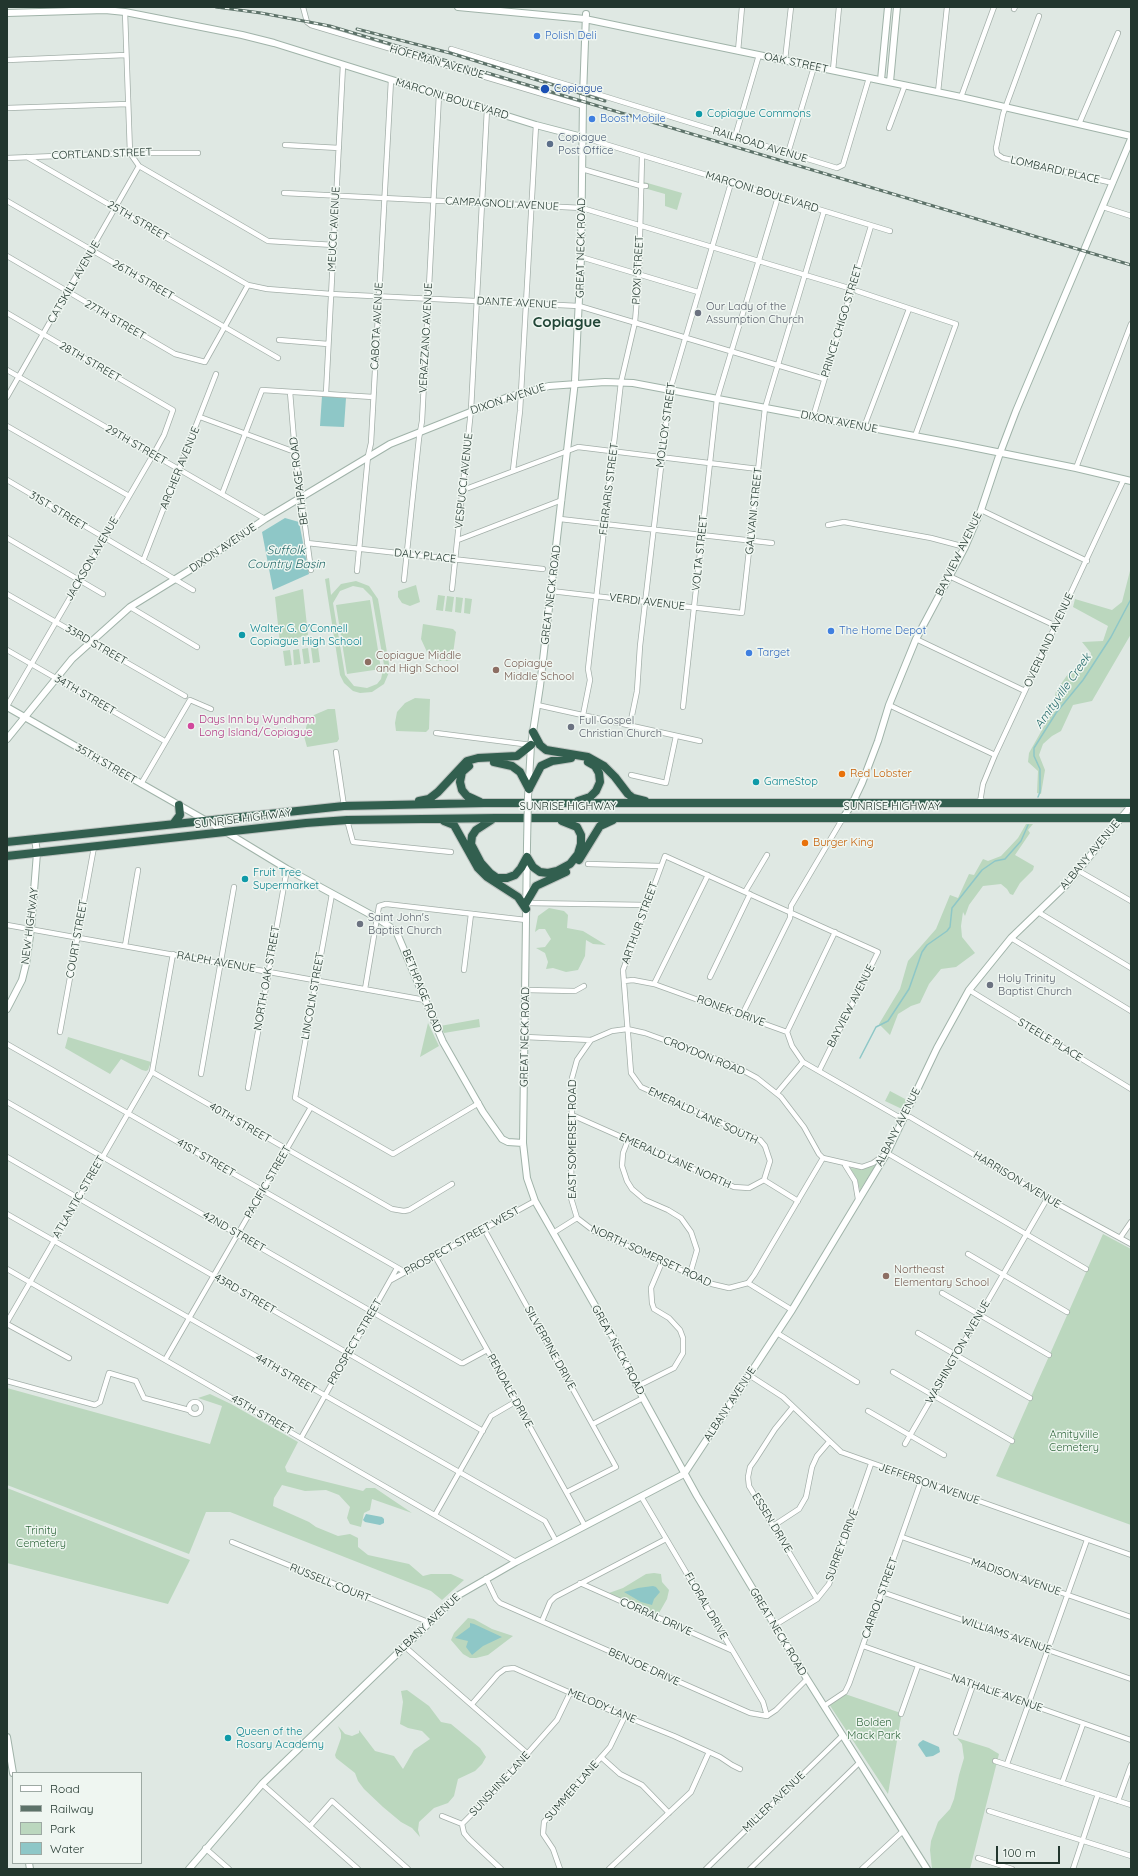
<!DOCTYPE html>
<html>
<head>
<meta charset="utf-8">
<style>
	body { margin:0 }
	#map { position:relative; width:1138px; height:1876px; overflow:hidden; background:#dfe8e3; font-family:Quicksand,sans-serif }
	canvas { display:block }
	.frame { position:absolute; inset:0; border:8px solid #22362e; pointer-events:none }
	.legend { position:absolute; left:12px; top:1772px; width:130px; height:92px; box-sizing:border-box; background:#eff6f1; border:1px solid #9da9a3; margin:0; padding:5px 7px; list-style:none; font-size:12px; color:#22362e }
	.legend li { display:flex; align-items:center; gap:8px; height:20px }
	.legend b { width:20px; border:1px solid #9da9a3 }
	.scale { position:absolute; left:996px; top:1846px; width:64px; height:18px; box-sizing:border-box; border:2px solid #22362e; border-top:0; padding-left:5px; font-size:12px; line-height:14px; white-space:nowrap; color:#22362e; -webkit-text-stroke:3px #eff6f1; paint-order:stroke }
</style>
</head>
<body>
<div id="map">
<canvas width="1138" height="1876"></canvas>
<div class="frame"></div>
<ul class="legend">
<li><b style="height:5px;background:#fff"></b>Road</li>
<li><b style="height:5px;background:#5d7269"></b>Railway</li>
<li><b style="height:11px;background:#bbd7be"></b>Park</li>
<li><b style="height:11px;background:#8ec7c7"></b>Water</li>
</ul>
<div class="scale">100 m</div>
</div>
<script>
const c = document.querySelector('canvas').getContext('2d');
c.lineJoin = 'round';
function fillPath(path, color) { c.fillStyle = color; c.fill(path, 'evenodd'); }
const toPath = rows => new Path2D(rows.map(r => 'M' + r).join(''));
function trace(path, color, width, dash) { c.strokeStyle = color; c.lineWidth = width; c.lineCap = dash ? 'butt' : 'round'; c.setLineDash(dash || []); c.stroke(path); }
function write(font, color, halo, rows, align = 'center') {
  c.font = font + ' Quicksand,sans-serif'; c.lineWidth = 3; c.setLineDash([]); c.textBaseline = 'middle'; c.strokeStyle = halo; c.fillStyle = color; for (const [text, x, y, turn = 0] of rows) {
    c.save(); c.translate(x, y); c.rotate((+turn || 0) * Math.PI / 180); c.textAlign = isNaN(turn) ? turn : align; if (halo) c.strokeText(text, 0, 0); c.fillText(text, 0, 0); c.restore();
  }
}
fillPath(toPath([
	[644,182,682,193,677,210,665,206,665,194,644,188],
	[1131,567,1131,634,1092,701,1073,705,1061,731,1052,736,1043,744,1039,755,1045,770,1041,794,1037,793,1038,771,1028,762,1029,753,1052,712,1056,691,1068,674,1086,667,1091,660,1091,653,1082,642,1103,641,1108,626,1073,607,1075,599,1112,610,1122,602],
	[329,578,331,595,341,584,356,581,369,586,378,599,390,670,384,684,372,692,360,693,353,691,344,683,340,675,325,579],
	[353,586,363,588,372,597,384,665,381,679,377,684,367,688,354,686,345,675,333,603,340,591],
	[416,585,420,602,410,606,402,603,398,597,398,591],
	[303,589,308,635,280,643,275,597],
	[438,595,445,596,443,611,436,610],
	[447,596,454,597,452,612,445,611],
	[456,597,463,598,461,613,455,612],
	[465,598,472,599,470,614,464,613],
	[370,600,381,669,347,674,336,605],
	[423,624,453,629,456,632,452,661,440,661,427,652,421,639],
	[318,647,320,662,313,663,311,648],
	[308,648,310,663,304,664,302,649],
	[299,649,301,664,294,665,293,650],
	[290,650,292,665,285,666,283,651],
	[415,698,430,699,429,729,426,732,396,731,395,723,397,712,405,703],
	[328,709,335,709,339,739,337,742,307,747,304,736,307,724,314,715],
	[1026,824,1033,824,1028,830,1030,833,1015,855,1034,866,1033,870,1020,883,1013,895,1010,894,1007,889,1001,884,983,886,969,905,965,916,963,912,961,926,962,937,975,953,956,967,941,969,929,984,920,1003,911,1006,898,1014,890,1035,879,1024,900,989,908,961,936,929,950,895,958,898,969,874,974,875,983,859,988,861,1001,856,1018,838],
	[549,908,564,911,568,915,567,928,583,931,606,945,593,944,586,940,585,956,578,970,566,972,553,968,546,969,548,962,545,953,536,948,545,947,551,939,545,929,539,929,535,932,538,916],
	[479,1019,480,1027,444,1033,440,1026],
	[428,1023,439,1046,420,1057],
	[68,1037,151,1062,148,1070,146,1071,142,1070,121,1059,110,1074,65,1048],
	[890,1091,907,1100,902,1109,885,1101],
	[876,1165,860,1190,857,1179,850,1168,861,1169],
	[1103,1234,1131,1249,1131,1525,996,1476],
	[7,1388,210,1444,222,1406,198,1398,210,1394,231,1404,298,1442,285,1467,287,1472,363,1491,366,1488,375,1488,412,1513,372,1499,370,1510,364,1513,361,1527,350,1524,347,1518,350,1507,339,1495,326,1490,305,1491,282,1485,274,1498,273,1506,309,1522,316,1527,338,1536,350,1534,358,1538,358,1547,368,1555,409,1564,423,1576,431,1574,451,1574,464,1580,442,1600,431,1591,230,1512,206,1512,189,1554,7,1485],
	[7,1488,190,1560,168,1604,7,1563],
	[654,1573,661,1574,662,1582,669,1590,667,1599,659,1613,655,1614,609,1593,623,1588,646,1574],
	[468,1618,474,1619,492,1629,513,1636,488,1655,476,1658,470,1658,463,1654,451,1640,454,1633],
	[407,1690,429,1706,441,1722,451,1724,480,1748,486,1757,482,1764,475,1771,458,1779,454,1796,448,1803,434,1808,419,1822,418,1830,420,1837,412,1828,401,1822,383,1807,364,1789,358,1781,355,1773,336,1758,335,1755,341,1738,341,1733,338,1726,345,1734,352,1736,359,1733,359,1730,375,1751,394,1756,403,1769,414,1750,430,1739,422,1731,408,1728,400,1724,403,1702,401,1691],
	[845,1694,898,1712,901,1717,888,1794,829,1704],
	[957,1738,989,1748,999,1754,970,1869,932,1869,930,1850,931,1841,938,1822,950,1809,954,1799,959,1775,964,1758,962,1744]
]), '#bbd7be');
fillPath(toPath([
	[322,396,346,398,344,427,320,426],
	[285,518,299,522,309,574,273,590,262,532],
	[366,1514,382,1517,384,1519,384,1523,380,1525,365,1522,363,1520],
	[653,1586,656,1587,660,1592,654,1599,652,1605,641,1602,624,1592,638,1588],
	[470,1623,474,1624,502,1637,483,1646,472,1655,466,1647,468,1641,455,1638,470,1627],
	[923,1740,939,1747,940,1752,933,1756,926,1757,918,1745,919,1743]
]), '#8ec7c7');
trace(toPath([
	[1038,797,1040,792,1040,769,1034,756,1034,748,1056,713,1083,680,1111,637,1131,599],
	[860,1058,876,1027,888,1021,909,989,922,952,927,945,947,931,950,927,952,908,982,870,995,861,1005,859,1021,841,1028,825]
]), '#8ec7c7', 1.5);
const street = toPath([
	[303,7,307,22,311,25,583,106],
	[1014,9,1015,7],
	[125,12,130,153,139,166,268,241,334,245],
	[1039,16,1003,114,996,148,997,154,1003,158,1113,183],
	[451,49,837,168,843,165,869,78],
	[738,51,742,7],
	[7,60,126,55],
	[785,60,791,7],
	[833,70,839,7],
	[938,92,947,7],
	[961,97,994,7],
	[7,108,128,104],
	[1079,124,1118,33],
	[889,128,905,85],
	[582,137,890,231],
	[735,137,759,55],
	[285,145,339,148],
	[788,153,814,67],
	[27,157,248,285,267,289,331,294,579,306,824,379],
	[7,158,130,153,198,153],
	[582,169,641,186,646,186],
	[284,193,582,208,852,289],
	[7,201,278,358],
	[1103,207,1131,216],
	[7,256,175,354,205,362,248,285],
	[581,257,698,292],
	[857,291,956,324,915,436],
	[7,313,173,410,164,435,153,455,7,706],
	[279,340,328,344],
	[7,370,265,519],
	[290,392,295,452,311,570],
	[326,393,343,65],
	[7,397,139,166],
	[200,417,295,452],
	[813,417,871,226],
	[7,426,129,496],
	[864,427,909,309],
	[1076,468,1131,324],
	[513,470,520,411,536,125],
	[7,480,193,590],
	[463,490,578,447,758,469],
	[222,494,262,390,373,397],
	[981,510,1087,561],
	[560,519,772,543],
	[828,525,844,522,931,538,965,547],
	[7,538,103,594],
	[458,540,562,500],
	[307,543,543,569],
	[143,561,216,374],
	[357,571,368,456,371,443,391,80],
	[949,576,1056,626],
	[404,580,419,438,422,421,439,94],
	[452,589,471,410,487,109],
	[551,591,742,613,765,408,824,211],
	[7,594,185,696],
	[130,607,197,647],
	[916,639,1025,691],
	[7,650,163,740],
	[537,705,700,741],
	[889,705,995,755],
	[683,707,717,399,778,197],
	[583,715,590,680,588,669,621,382,635,322,639,274,642,156],
	[630,725,637,691,640,646,670,390,731,183],
	[436,733,531,745],
	[336,752,344,806],
	[631,775,666,783,676,736],
	[141,784,190,700,211,709],
	[980,802,983,784,995,755,1124,479],
	[347,820,353,842,451,852],
	[588,864,661,866],
	[1079,871,1131,901],
	[745,892,767,855],
	[332,894,295,1098,393,1154,479,1103],
	[526,903,647,905],
	[1038,912,1131,968],
	[7,925,425,1000],
	[1011,938,1131,1011],
	[125,946,138,870],
	[464,970,471,914],
	[710,977,750,894],
	[624,981,633,980,654,984,787,1032,792,1046,803,1062,897,1116,910,1117,1054,1202,1131,1244],
	[654,984,708,875],
	[365,989,379,906,386,904,526,920],
	[526,990,575,991,584,986],
	[969,990,1131,1089],
	[742,1015,790,918,791,906,843,818],
	[60,1032,94,847],
	[787,1032,835,932],
	[525,1037,591,1040,612,1031,627,1029,645,1033,733,1065,757,1078,781,1097,804,1127,819,1154,823,1158,862,1167,873,1163,887,1153,1086,1269],
	[591,1040,577,1060,572,1078,571,1198,577,1218,594,1231,712,1284,729,1288,748,1283,792,1310],
	[7,1044,405,1272],
	[152,1072,392,1209,404,1211,409,1210,452,1184],
	[201,1074,234,887],
	[248,1088,287,869],
	[777,1093,803,1062],
	[7,1102,461,1363],
	[572,1115,734,1187,749,1188,764,1180,798,1201],
	[628,1140,623,1153,622,1166,627,1181,632,1189,645,1200,668,1210,681,1218,691,1232,697,1250,690,1274],
	[7,1157,483,1431],
	[845,1165,855,1181,858,1199],
	[764,1180,770,1161,765,1146,760,1140,641,1087,631,1073,623,970,665,856,878,952,819,1071],
	[7,1214,545,1521,556,1541],
	[484,1229,616,1467,567,1492],
	[553,1233,577,1218],
	[1120,1238,1131,1222],
	[968,1254,1067,1312],
	[435,1256,585,1526],
	[7,1269,516,1562],
	[391,1280,535,1201],
	[748,1283,754,1275,823,1158],
	[942,1293,1049,1355],
	[7,1322,152,1072,173,954],
	[7,1324,69,1358],
	[777,1333,857,1382],
	[918,1333,1030,1398],
	[165,1360,311,1107],
	[463,1363,487,1350],
	[893,1372,1012,1441],
	[749,1375,783,1397,841,1452,1131,1555],
	[7,1381,95,1405,100,1402,109,1373,136,1381,144,1398,189,1410],
	[638,1386,674,1368,683,1353,683,1338,680,1330,669,1318,654,1309,652,1303,651,1288,662,1262],
	'189 1408a6 6 0 1 1 12 0a6 6 0 1 1-12 0Z',
	[793,1407,775,1429,755,1460,750,1467,748,1477,749,1486,817,1599],
	[868,1411,944,1455],
	[593,1424,643,1398],
	[301,1438,397,1268],
	[905,1444,1048,1197],
	[642,1498,763,1702,767,1716],
	[435,1515,491,1416,515,1402],
	[773,1526,799,1509,806,1497,812,1467,817,1456,829,1442],
	[902,1537,1131,1617],
	[232,1542,428,1622],
	[486,1578,496,1599,500,1603,750,1713,767,1716,776,1710,807,1679],
	[580,1583,731,1650],
	[882,1592,1131,1679],
	[542,1621,550,1602,555,1597,666,1539],
	[775,1625,817,1599,829,1584,871,1464],
	[404,1646,528,1754],
	[863,1646,1131,1740],
	[472,1704,498,1674,505,1669,514,1668,607,1709,674,1736,720,1757,732,1765,740,1769],
	[824,1706,845,1692,849,1684,921,1481],
	[901,1714,918,1666],
	[956,1733,973,1685],
	[601,1757,620,1774,642,1785,669,1813],
	[995,1761,1131,1805],
	[1007,1764,1087,1540],
	[1062,1783,1083,1724],
	[262,1784,358,1869],
	[1118,1801,1131,1765],
	[989,1811,1131,1856],
	[442,1816,462,1824],
	[462,1824,490,1796,557,1720,570,1693],
	[462,1824,464,1833,469,1839,501,1869],
	[310,1826,332,1801,408,1869],
	[205,1848,229,1869],
	[978,1858,1012,1869],
	[560,1869,553,1849,543,1834,544,1822,610,1747,625,1716],
	[609,1869,691,1792,709,1752],
	[706,1869,843,1735],
	[750,1869,860,1762],
	[862,1869,903,1831],
	[1073,1869,1098,1794]
]);
const secondary = toPath([
	[458,7,585,19,961,97,1131,136],
	[7,13,105,10,125,12,242,35,274,43,536,125,582,137],
	[881,80,888,7],
	[890,82,897,7],
	[583,96,586,14],
	[7,707,226,832,287,869,377,918,396,931,443,1042,483,1112,502,1139,508,1142,523,1143],
	[7,739,72,659,130,607,198,565,265,519,390,444,508,397,549,386,605,382,633,383,957,444,1076,468,1131,481],
	[528,797,531,745,540,686,575,381,581,257,583,100],
	[843,818,852,804,862,783,878,741,889,705,916,639,965,547,981,510,1000,453,1016,411,1131,139],
	[527,845,523,1143,527,1178,535,1201,613,1337,643,1398,697,1496,807,1679,927,1869],
	[7,1009,22,980,26,964,31,929,37,853,35,838],
	[7,1737,13,1773],
	[29,1863,30,1869],
	[189,1869,262,1784,457,1596,516,1562,684,1474,792,1310,887,1153,937,1048,969,990,1011,938,1067,884,1131,806]
]);
const highway = toPath([
	[533,732,540,745,546,750,588,757,604,766,615,777,628,794,633,798,645,801],
	[494,762,512,766,520,772,529,789],
	[469,766,462,772,460,782,462,790,467,796,480,802],
	[529,789,541,766,552,761,571,758],
	[419,801,429,799,438,792,467,761,478,758,517,756,531,745],
	[578,801,590,797,596,791,600,782,599,773,595,766,588,762],
	[493,819,476,830,472,836,471,844,481,863,490,873,497,878,507,878,515,875,521,868,527,857,533,867,540,872,548,873,557,871,570,864,578,854,581,844,581,835,577,827,562,821],
	[444,821,454,825,478,868,487,877,518,897,526,909],
	[174,823,180,815,179,805],
	[7,842,344,806,484,803,1131,803],
	[7,856,306,823,347,820,496,818,1131,818],
	[579,860,600,826,613,820],
	[526,903,536,886,566,872]
]);
trace(street, '#a3afa9', 6);
trace(secondary, '#a0b3a9', 8);
trace(highway, '#bdc3c0', 10);
trace(street, '#fff', 4.5);
trace(secondary, '#fff', 6);
trace(highway, '#325f4f', 8);
const rail = toPath([
	[216,7,261,13,330,26,1131,265],
	[357,29,450,53,605,101]
]);
trace(rail, '#5d7269', 3);
trace(rail, '#eff6f1', 1.5, [4.5]);
const secondaryBridge = toPath([
	[527,845,528,797]
]);
trace(secondaryBridge, '#a0b3a9', 8, []);
trace(secondaryBridge, '#fff', 6);
for (const [x, y, r, color] of [
	[537,36,4,"#3f7fe0"],
	[545,89,5,"#1a4fb4"],
	[699,114,4,"#0f9aa8"],
	[592,119,4,"#3f7fe0"],
	[550,144,4,"#5c6f8a"],
	[698,313,4,"#6b7280"],
	[831,631,4,"#3f7fe0"],
	[242,635,4,"#0f9aa8"],
	[749,653,4,"#3f7fe0"],
	[368,662,4,"#8d6e63"],
	[496,670,4,"#8d6e63"],
	[191,726,4,"#d1479c"],
	[571,727,4,"#6b7280"],
	[842,774,4,"#e8710a"],
	[756,782,4,"#0f9aa8"],
	[805,843,4,"#e8710a"],
	[245,879,4,"#0f9aa8"],
	[360,924,4,"#6b7280"],
	[990,985,4,"#6b7280"],
	[886,1276,4,"#8d6e63"],
	[228,1738,4,"#0f9aa8"]
]) { const dot = new Path2D(); dot.arc(x, y, r, 0, 2 * Math.PI); c.fillStyle = color; c.fill(dot); trace(dot, '#eff6f1', 1.5); }
write('11px', '#366cbe', '#eff6f1', [
	["Polish Deli",545,36],
	["Boost Mobile",600,119],
	["The Home Depot",839,631],
	["Target",757,653]
], 'left');
write('11px', '#22362e', '#eff6f1', [
	["HOFFMAN AVENUE",437,62,16],
	["OAK STREET",796,63,12],
	["MARCONI BOULEVARD",452,99,17],
	["RAILROAD AVENUE",760,145,17],
	["CORTLAND STREET",102,154,-2],
	["LOMBARDI PLACE",1055,170,13],
	["MARCONI BOULEVARD",762,192,17],
	["CAMPAGNOLI AVENUE",502,204,3],
	["25TH STREET",138,221,30],
	["MEUCCI AVENUE",334,229,-87],
	["GREAT NECK ROAD",581,248,-89],
	["PIOXI STREET",638,270,-87],
	["26TH STREET",143,280,30],
	["CATSKILL AVENUE",74,282,-60],
	["DANTE AVENUE",517,303,3],
	["27TH STREET",115,320,30],
	["PRINCE CHIGO STREET",842,321,-73],
	["CABOTA AVENUE",377,326,-87],
	["VERAZZANO AVENUE",426,338,-87],
	["28TH STREET",90,362,30],
	["DIXON AVENUE",508,399,-18],
	["DIXON AVENUE",839,422,11],
	["MOLLOY STREET",666,425,-82],
	["29TH STREET",136,445,30],
	["ARCHER AVENUE",180,468,-68],
	["BETHPAGE ROAD",299,481,-97],
	["VESPUCCI AVENUE",464,481,-84],
	["FERRARIS STREET",609,489,-83],
	["31ST STREET",58,511,31],
	["GALVANI STREET",754,511,-84],
	["DIXON AVENUE",223,548,-34],
	["VOLTA STREET",700,553,-84],
	["BAYVIEW AVENUE",959,554,-64],
	["DALY PLACE",425,556,6],
	["JACKSON AVENUE",92,559,-60],
	["GREAT NECK ROAD",551,595,-83],
	["VERDI AVENUE",647,602,7],
	["OVERLAND AVENUE",1049,640,-65],
	["33RD STREET",96,645,30],
	["34TH STREET",85,695,30],
	["35TH STREET",106,764,30],
	["SUNRISE HIGHWAY",568,807],
	["SUNRISE HIGHWAY",892,807],
	["SUNRISE HIGHWAY",243,819,-7],
	["ALBANY AVENUE",1090,855,-50],
	["ARTHUR STREET",640,923,-70],
	["NEW HIGHWAY",30,926,-83],
	["COURT STREET",77,939,-80],
	["RALPH AVENUE",216,962,10],
	["NORTH OAK STREET",267,978,-80],
	["BETHPAGE ROAD",422,991,68],
	["LINCOLN STREET",313,996,-80],
	["BAYVIEW AVENUE",851,1006,-63],
	["RONEK DRIVE",731,1011,20],
	["GREAT NECK ROAD",525,1037,-89],
	["STEELE PLACE",1050,1040,31],
	["CROYDON ROAD",704,1056,22],
	["EMERALD LANE SOUTH",703,1116,25],
	["40TH STREET",240,1123,30],
	["ALBANY AVENUE",898,1127,-63],
	["EAST SOMERSET ROAD",573,1139,-90],
	["41ST STREET",206,1158,30],
	["EMERALD LANE NORTH",675,1161,24],
	["HARRISON AVENUE",1017,1180,31],
	["PACIFIC STREET",268,1182,-60],
	["ATLANTIC STREET",79,1197,-60],
	["42ND STREET",234,1232,30],
	["PROSPECT STREET WEST",462,1241,-29],
	["NORTH SOMERSET ROAD",651,1256,25],
	["43RD STREET",245,1294,30],
	["PROSPECT STREET",355,1342,-60],
	["SILVERPINE DRIVE",550,1348,61],
	["GREAT NECK ROAD",618,1350,62],
	["WASHINGTON AVENUE",958,1352,-60],
	["44TH STREET",286,1374,30],
	["PENDALE DRIVE",510,1391,61],
	["ALBANY AVENUE",730,1404,-57],
	["45TH STREET",262,1415,30],
	["JEFFERSON AVENUE",929,1484,19],
	["ESSEN DRIVE",772,1523,59],
	["SURREY DRIVE",842,1545,-70],
	["MADISON AVENUE",1016,1577,19],
	["RUSSELL COURT",330,1583,22],
	["CARROL STREET",880,1598,-70],
	["FLORAL DRIVE",706,1606,60],
	["CORRAL DRIVE",656,1617,24],
	["ALBANY AVENUE",427,1625,-43],
	["GREAT NECK ROAD",778,1632,59],
	["WILLIAMS AVENUE",1006,1635,19],
	["BENJOE DRIVE",644,1667,24],
	["NATHALIE AVENUE",997,1693,19],
	["MELODY LANE",602,1706,23],
	["SUNSHINE LANE",500,1784,-47],
	["SUMMER LANE",572,1791,-49],
	["MILLER AVENUE",774,1802,-44]
]);
write('11px', '#164399', '#eff6f1', [
	["Copiague",554,89]
], 'left');
write('11px', '#0d838f', '#eff6f1', [
	["Copiague Commons",707,114],
	["Walter G. O'Connell",250,629],
	["Copiague High School",250,642],
	["GameStop",764,782],
	["Fruit Tree",253,873],
	["Supermarket",253,886],
	["Queen of the",236,1732],
	["Rosary Academy",236,1745]
], 'left');
write('11px', '#4e5e75', '#eff6f1', [
	["Copiague",558,138],
	["Post Office",558,151]
], 'left');
write('11px', '#5b616d', '#eff6f1', [
	["Our Lady of the",706,307],
	["Assumption Church",706,320],
	["Full Gospel",579,721],
	["Christian Church",579,734],
	["Saint John's",368,918],
	["Baptist Church",368,931],
	["Holy Trinity",998,979],
	["Baptist Church",998,992]
], 'left');
write('11px', '#785e54', '#eff6f1', [
	["Copiague Middle",376,656],
	["and High School",376,669],
	["Copiague",504,664],
	["Middle School",504,677],
	["Northeast",894,1270],
	["Elementary School",894,1283]
], 'left');
write('11px', '#b23c85', '#eff6f1', [
	["Days Inn by Wyndham",199,720],
	["Long Island/Copiague",199,733]
], 'left');
write('11px', '#c56008', '#eff6f1', [
	["Red Lobster",850,774],
	["Burger King",813,843]
], 'left');
write('11px', '#32683e', '#eff6f1', [
	["Amityville",1074,1435],
	["Cemetery",1074,1448],
	["Trinity",41,1531],
	["Cemetery",41,1544],
	["Bolden",874,1723],
	["Mack Park",874,1736]
]);
write('italic 12px', '#256a6a', '#eff6f1', [
	["Suffolk",286,550],
	["Country Basin",286,564],
	["Amityville Creek",1063,691,-55]
]);
write('bold 15px', '#214637', '#eff6f1', [
	["Copiague",567,322]
]);
</script>
</body>
</html>
